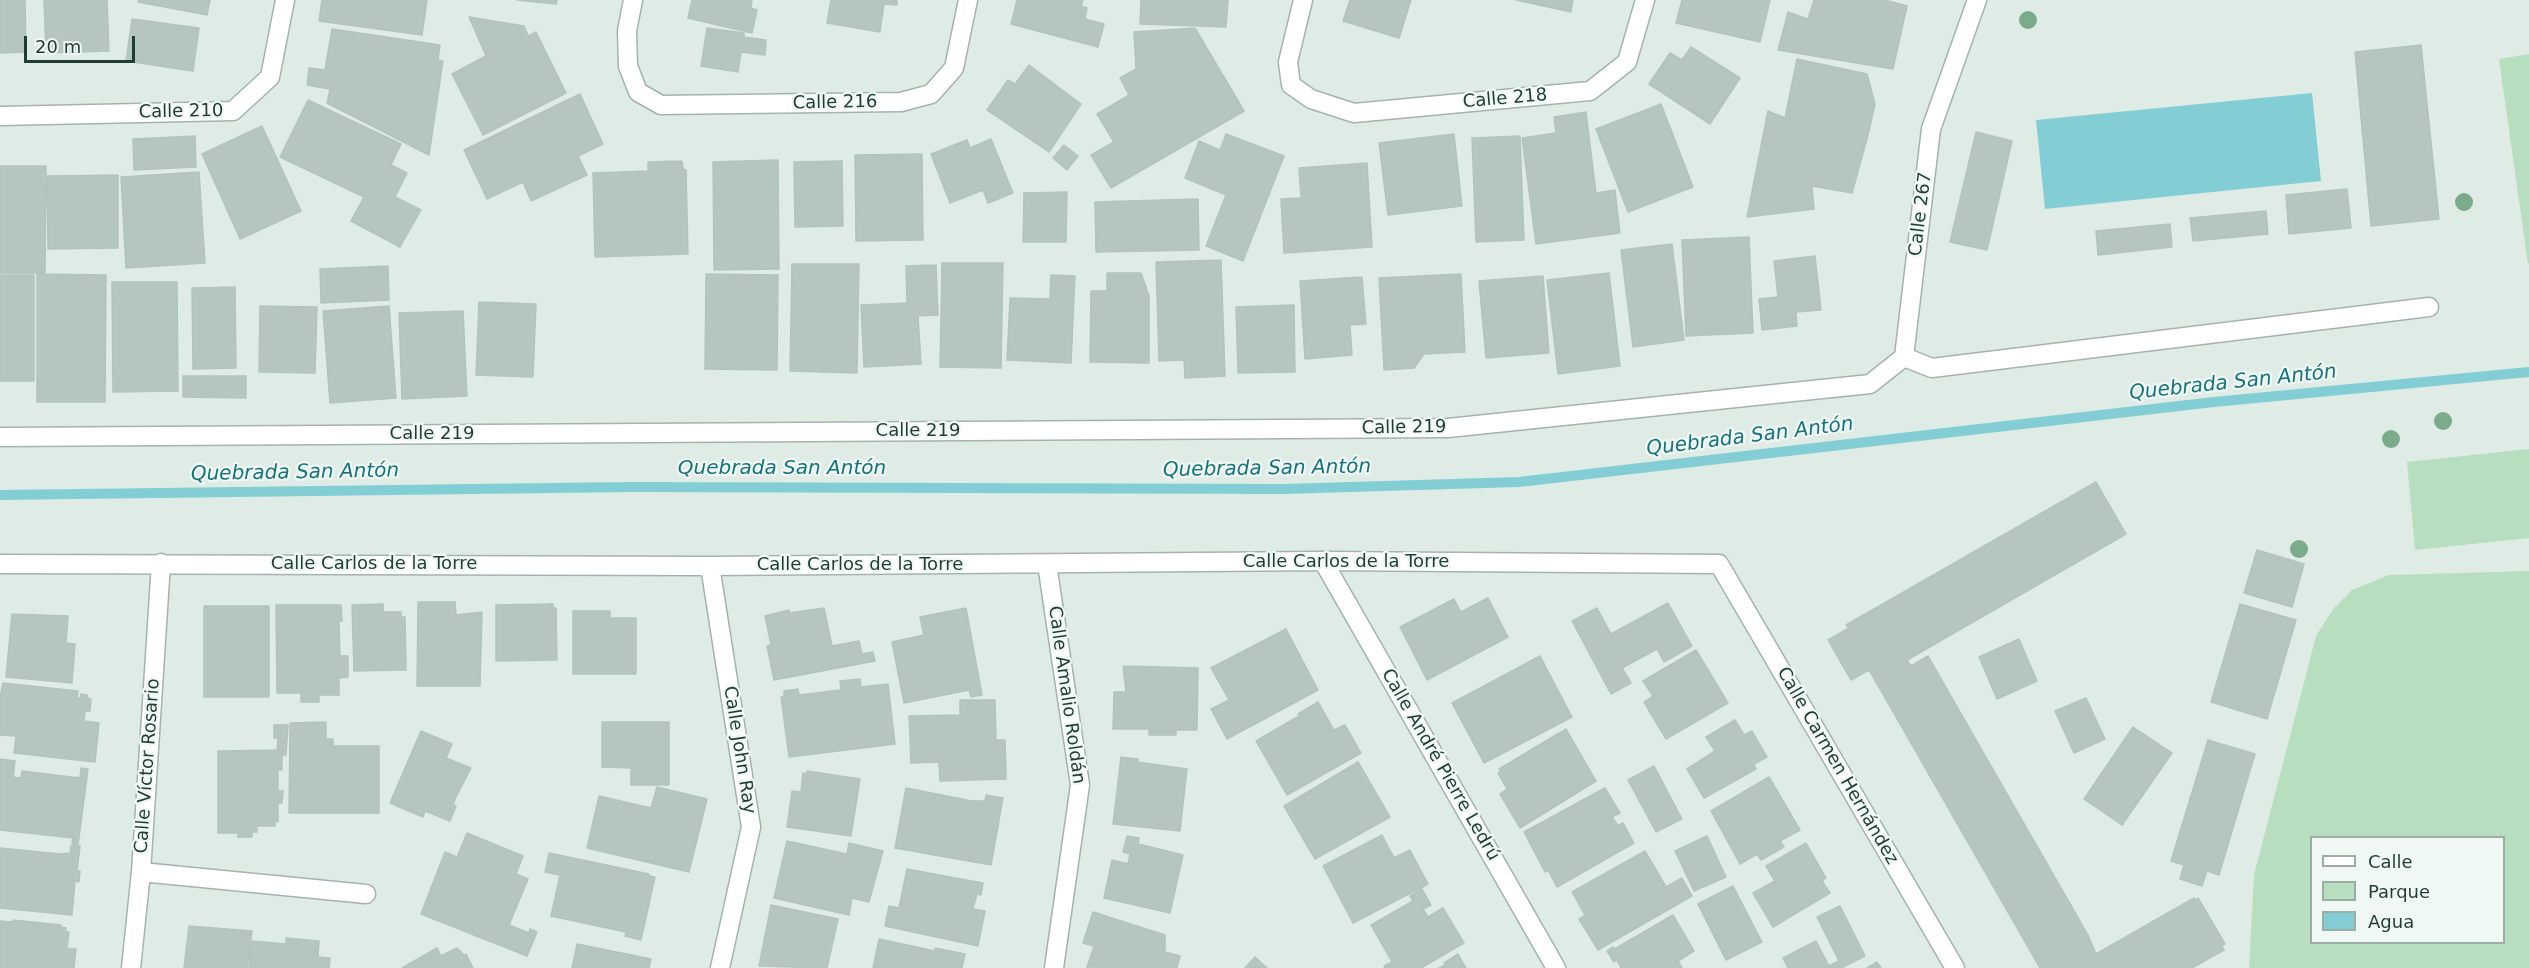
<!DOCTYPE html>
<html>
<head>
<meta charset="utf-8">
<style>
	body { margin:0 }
	#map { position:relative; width:2529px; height:968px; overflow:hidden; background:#dfece5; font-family:"DejaVu Sans",sans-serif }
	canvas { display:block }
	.legend { position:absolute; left:2310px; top:836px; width:195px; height:108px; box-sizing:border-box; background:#f0f8f3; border:2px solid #9cada6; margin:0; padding:8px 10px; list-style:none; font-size:18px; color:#1f3d33 }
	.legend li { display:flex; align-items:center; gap:12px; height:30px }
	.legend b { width:30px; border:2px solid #9cada6 }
	.scale { position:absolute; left:24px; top:36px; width:111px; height:27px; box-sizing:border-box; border:3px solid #1f3d33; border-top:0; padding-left:8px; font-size:18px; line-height:21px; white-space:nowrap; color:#1f3d33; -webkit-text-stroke:4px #f0f8f3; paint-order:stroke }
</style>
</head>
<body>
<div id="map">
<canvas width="2529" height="968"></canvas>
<ul class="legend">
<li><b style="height:8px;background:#fff"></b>Calle</li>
<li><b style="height:16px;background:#b7debe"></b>Parque</li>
<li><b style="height:16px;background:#83ced5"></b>Agua</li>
</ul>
<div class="scale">20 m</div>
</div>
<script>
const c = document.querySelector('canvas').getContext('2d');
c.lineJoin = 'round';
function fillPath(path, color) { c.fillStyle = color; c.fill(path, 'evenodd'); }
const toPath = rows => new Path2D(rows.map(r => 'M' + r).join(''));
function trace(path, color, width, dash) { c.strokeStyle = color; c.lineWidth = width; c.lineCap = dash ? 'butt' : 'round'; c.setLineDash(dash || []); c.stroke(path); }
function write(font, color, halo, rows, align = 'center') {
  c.font = font + ' "DejaVu Sans",sans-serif'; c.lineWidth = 4.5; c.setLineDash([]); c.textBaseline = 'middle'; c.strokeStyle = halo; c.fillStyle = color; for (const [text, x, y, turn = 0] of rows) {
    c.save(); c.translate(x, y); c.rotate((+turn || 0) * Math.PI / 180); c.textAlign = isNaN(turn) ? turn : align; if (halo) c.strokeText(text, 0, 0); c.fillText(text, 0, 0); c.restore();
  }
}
fillPath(toPath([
	[2529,54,2529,263,2528,264,2499,59],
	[2529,449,2529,538,2415,550,2407,462],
	[2529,571,2529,968,2249,968,2254,875,2316,636,2334,608,2352,590,2389,575],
	[2312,838,2504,838,2504,942,2312,942]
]), '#b7debe');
fillPath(toPath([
	[2312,93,2321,181,2045,209,2036,120]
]), '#83ced5');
trace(toPath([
	[0,495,631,487,1283,489,1519,482,2214,402,2529,372]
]), '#83ced5', 10);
const building = toPath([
	[0,0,25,0,26,52,0,53,0,0],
	[44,0,107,0,109,51,46,53,44,0],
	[139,0,210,0,207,15,138,2,139,0],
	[322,0,427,0,422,35,319,21,322,0],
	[517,0,557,0,556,4,517,0],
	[692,0,752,0,751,8,757,10,752,33,688,18,692,0],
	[831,0,897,0,897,5,884,4,880,32,827,23,831,0],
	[1017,0,1083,0,1081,6,1087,8,1085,19,1104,24,1098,47,1011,24,1017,0],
	[1141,0,1228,0,1226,27,1140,24,1141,0],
	[1350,0,1411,0,1399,38,1343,21,1350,0],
	[1516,0,1573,0,1571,12,1516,0],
	[1682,0,1770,0,1760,42,1676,23,1682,0],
	[1814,0,1885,0,1907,6,1893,69,1778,50,1788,12,1808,19,1814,0],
	[469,17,524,26,528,36,536,32,566,93,483,135,452,74,486,56,469,17],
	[132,19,199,28,193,71,126,61,132,19],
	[707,28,744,33,744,37,766,40,765,55,741,52,738,72,701,66,707,28],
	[1195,28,1244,111,1111,188,1091,155,1114,142,1097,114,1129,95,1120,78,1136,69,1134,32,1195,28],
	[332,29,440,45,438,60,443,61,429,155,327,103,330,89,307,85,309,68,325,70,332,29],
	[2421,45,2439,219,2371,226,2355,52,2421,45],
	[1691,47,1740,78,1710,124,1649,84,1670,53,1682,60,1691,47],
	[1797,59,1867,74,1875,104,1868,135,1785,118,1797,59],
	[1029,65,1081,104,1049,152,987,110,1008,80,1015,84,1029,65],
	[580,94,603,144,578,156,587,175,531,201,523,182,487,199,464,150,580,94],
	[308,100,401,144,391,165,407,173,395,197,421,210,400,247,351,221,364,197,280,157,308,100],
	[1661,104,1693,187,1628,212,1596,129,1661,104],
	[1768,111,1785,118,1868,135,1852,193,1812,186,1814,209,1747,217,1768,111],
	[1586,112,1596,193,1615,190,1620,233,1536,244,1522,138,1556,133,1554,117,1586,112],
	[262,126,301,211,240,239,202,154,262,126],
	[1976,132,2012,141,1987,250,1950,242,1976,132],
	[1226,134,1284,156,1243,261,1206,246,1226,195,1185,178,1199,141,1220,150,1226,134],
	[1454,134,1462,206,1388,215,1379,143,1454,134],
	[195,136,196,167,134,170,133,139,195,136],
	[1520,136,1524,240,1476,242,1472,138,1520,136],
	[991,139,1013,193,988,203,983,190,950,203,931,154,967,140,970,148,991,139],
	[1064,145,1078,156,1067,170,1053,158,1064,145],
	[922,154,923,240,856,241,855,155,922,154],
	[778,160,779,269,714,270,713,162,778,160],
	[682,161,683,169,686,170,688,254,595,257,593,173,648,171,648,162,682,161],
	[842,161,843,226,795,227,794,162,842,161],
	[1367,163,1372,247,1284,253,1281,199,1301,198,1299,168,1367,163],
	[0,166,46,166,45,273,0,273,0,166],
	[199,172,205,263,126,268,121,177,199,172],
	[118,175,118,248,48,249,47,176,118,175],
	[2347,189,2351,228,2289,234,2286,195,2347,189],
	[1067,192,1066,242,1023,242,1024,193,1067,192],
	[1198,199,1199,250,1096,252,1095,202,1198,199],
	[2266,211,2268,234,2193,241,2190,218,2266,211],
	[2170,224,2172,247,2098,255,2096,231,2170,224],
	[1749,237,1753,333,1686,336,1682,240,1749,237],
	[1672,244,1684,340,1633,347,1621,250,1672,244],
	[1815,256,1821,310,1796,312,1797,326,1762,330,1759,299,1778,297,1774,261,1815,256],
	[1221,260,1225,376,1185,378,1184,360,1159,361,1156,262,1221,260],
	[942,263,1003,263,1001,368,940,367,942,263],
	[792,264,859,264,857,373,790,371,792,264],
	[936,265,938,315,918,316,921,364,864,367,861,305,907,303,906,266,936,265],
	[388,266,389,300,321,303,320,269,388,266],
	[1107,273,1141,273,1149,296,1149,363,1090,362,1091,291,1107,291,1107,273],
	[1609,273,1620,366,1558,374,1547,280,1609,273],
	[37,274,106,275,105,402,37,402,37,274],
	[706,274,778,275,777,370,705,369,706,274],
	[1461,274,1465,352,1424,354,1414,368,1384,370,1379,278,1461,274],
	[0,275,34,275,34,381,0,381,0,275],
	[1051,275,1075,276,1071,363,1007,360,1010,298,1050,299,1051,275],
	[1543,276,1549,353,1486,358,1479,281,1543,276],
	[1362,277,1366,324,1350,325,1352,355,1305,359,1300,281,1362,277],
	[112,282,177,282,178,391,113,392,112,282],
	[235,287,236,368,193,369,192,288,235,287],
	[479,302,536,304,533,377,476,375,479,302],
	[1294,305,1295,372,1238,373,1236,307,1294,305],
	[260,306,317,307,315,373,259,372,260,306],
	[389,306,396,398,330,403,323,311,389,306],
	[463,311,467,396,402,399,399,313,463,311],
	[183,376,246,376,246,398,183,397,183,376],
	[2096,482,2126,534,1907,660,1911,666,1928,656,2088,935,2096,954,2194,898,2195,900,2198,898,2225,944,2222,946,2224,950,2192,968,2040,968,1869,670,1851,680,1828,640,1849,628,1846,625,2096,482],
	[2257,550,2304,564,2292,607,2244,593,2257,550],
	[1488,598,1508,637,1427,680,1400,627,1454,599,1461,612,1488,598],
	[418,602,455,602,456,615,482,612,480,686,417,686,418,602],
	[1668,603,1692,646,1664,662,1657,649,1622,668,1631,683,1611,694,1572,621,1597,608,1611,634,1668,603],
	[383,604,383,612,401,612,401,617,405,617,406,670,354,671,352,605,383,604],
	[553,604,553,608,556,608,557,660,496,661,496,605,553,604],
	[2240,604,2296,620,2267,719,2211,702,2240,604],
	[276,605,341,605,342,621,339,621,340,656,348,656,348,677,339,678,339,695,319,695,319,702,301,702,301,693,277,693,276,605],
	[204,606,269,606,269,697,204,697,204,606],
	[824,608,832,646,859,641,862,654,873,652,875,661,774,680,767,646,771,645,765,616,789,610,790,613,824,608],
	[966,608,982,695,971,697,969,690,904,703,892,642,924,635,920,617,966,608],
	[573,611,610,611,610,618,636,618,636,674,573,674,573,611],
	[12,614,68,616,66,643,75,644,72,683,6,677,12,614],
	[1286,629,1318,690,1227,739,1211,709,1229,700,1211,668,1286,629],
	[2019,639,2037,681,1997,699,1979,657,2019,639],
	[1696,650,1728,703,1666,739,1644,702,1653,696,1643,681,1696,650],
	[1540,656,1572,717,1484,763,1452,703,1540,656],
	[1123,666,1198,668,1197,730,1176,730,1176,735,1149,735,1149,729,1113,729,1114,692,1126,692,1123,666],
	[860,679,861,687,888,684,895,744,789,757,781,697,784,697,784,691,798,689,799,695,841,690,840,681,860,679],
	[3,683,78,691,77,698,80,698,81,694,87,695,88,699,91,699,90,711,85,711,84,721,99,723,95,762,14,753,16,736,0,735,0,697,3,683],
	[2086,698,2105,739,2074,753,2055,711,2086,698],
	[960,700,995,700,996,740,1005,740,1006,779,940,781,939,762,911,763,909,716,960,715,960,700],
	[1318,702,1334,730,1345,725,1361,753,1287,795,1256,741,1299,716,1298,714,1318,702],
	[1735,720,1744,735,1752,731,1767,757,1754,764,1756,769,1704,798,1687,769,1715,751,1706,737,1735,720],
	[326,722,326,739,333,739,333,746,379,746,379,813,289,813,290,723,326,722],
	[602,722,669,722,669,785,631,785,631,768,602,767,602,722],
	[274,725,288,725,286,755,282,755,282,770,278,770,278,791,283,791,282,803,278,803,278,822,275,821,275,826,257,826,257,832,252,832,252,837,238,837,238,833,218,833,218,751,277,750,278,738,274,738,274,725],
	[2133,727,2172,753,2122,825,2084,799,2133,727],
	[1566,729,1596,781,1520,828,1500,794,1507,789,1498,773,1501,772,1499,769,1566,729],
	[421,731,452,744,446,758,471,768,456,797,453,805,456,806,450,821,425,811,423,817,390,803,421,731],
	[2208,740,2255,754,2219,875,2207,871,2202,886,2180,879,2184,865,2171,861,2208,740],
	[1121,757,1138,759,1137,762,1187,769,1180,831,1113,824,1121,757],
	[0,759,15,761,13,777,21,778,22,771,80,778,81,768,88,769,78,845,72,844,73,838,0,830,0,759],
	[1358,762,1390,817,1315,859,1284,806,1358,762],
	[1654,766,1682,819,1656,832,1628,780,1654,766],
	[807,771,860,779,851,836,787,827,792,791,801,792,803,773,807,774,807,771],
	[1769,777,1800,830,1780,841,1784,847,1761,860,1757,854,1740,864,1711,811,1769,777],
	[657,787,707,799,689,872,587,848,599,796,651,808,657,787],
	[906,788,972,801,985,801,986,795,1003,798,991,865,895,848,906,788],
	[1605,788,1620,813,1612,817,1618,826,1623,823,1634,843,1557,887,1548,870,1545,872,1524,832,1605,788],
	[467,833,523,856,516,874,528,879,509,925,529,933,530,929,537,932,527,956,421,914,445,852,457,857,467,833],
	[1382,835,1394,858,1410,850,1428,884,1353,923,1323,866,1382,835],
	[1127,836,1139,838,1138,844,1183,855,1170,913,1104,898,1112,860,1128,864,1130,854,1123,852,1127,836],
	[1707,836,1726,877,1694,891,1675,851,1707,836],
	[787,841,847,854,849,843,883,851,869,902,852,898,849,915,774,898,787,841],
	[1806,843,1826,878,1822,881,1830,893,1773,927,1753,893,1775,881,1766,866,1806,843],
	[71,846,80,846,77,871,80,871,79,882,75,881,72,915,0,908,0,848,60,854,70,853,71,846],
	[1645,851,1666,887,1682,878,1692,896,1598,950,1579,919,1585,915,1572,892,1645,851],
	[549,853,649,874,649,876,655,877,641,940,625,936,626,932,551,916,560,875,545,872,549,853],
	[907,869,983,883,981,895,977,894,973,909,985,911,978,946,885,926,889,906,899,908,907,869],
	[1733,886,1762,942,1726,960,1698,904,1733,886],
	[1422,889,1431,905,1423,909,1428,917,1443,908,1464,943,1421,968,1385,968,1384,966,1392,962,1371,925,1413,901,1410,896,1422,889],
	[771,905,838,919,827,968,759,966,771,905],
	[1840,906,1865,956,1841,968,1788,968,1783,958,1816,941,1829,966,1839,961,1817,917,1840,906],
	[1093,912,1165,935,1165,952,1180,956,1177,968,1087,967,1094,946,1083,943,1093,912],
	[1673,915,1694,951,1678,961,1682,968,1621,968,1617,960,1614,962,1607,951,1613,947,1614,949,1618,947,1673,915],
	[13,920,61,925,61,927,66,928,65,931,69,932,67,949,76,949,74,968,0,968,0,921,12,922,13,920],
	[189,926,252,931,247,968,184,968,189,926],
	[286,938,319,941,318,957,330,958,329,968,249,968,251,941,286,944,286,938],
	[879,939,935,951,935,948,965,954,962,968,873,968,879,939],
	[577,944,651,959,649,968,572,968,577,944],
	[437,948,441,956,457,948,465,956,466,954,473,968,402,968,437,948],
	[1458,954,1466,968,1439,968,1445,965,1444,963,1458,954],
	[1255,957,1267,968,1245,968,1255,957],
	[1877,962,1881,968,1867,968,1877,962]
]);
fillPath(building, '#b4c6be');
trace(building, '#b1c5bc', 1.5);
const service = toPath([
	[1904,357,1932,368,2429,307]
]);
const minor = toPath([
	[633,0,627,31,628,66,638,92,661,105,901,102,931,94,954,68,968,0],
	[1303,0,1288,62,1291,85,1311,99,1354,113,1590,91,1627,62,1645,0],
	[0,116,233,111,270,77,285,0],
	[0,437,1448,428,1870,384,1904,357,1931,129,1977,0],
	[1323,561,1556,968],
	[0,564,710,566,1323,561,1719,564,1955,968],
	[1047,564,1080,785,1054,968],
	[710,566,751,827,720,968],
	[141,872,366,894],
	[131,968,141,872,161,563]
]);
trace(service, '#a2b4ac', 21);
trace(minor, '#a2b4ac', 21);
trace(service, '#fff', 18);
trace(minor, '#fff', 18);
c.fillStyle = '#7aab8a';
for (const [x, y] of [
	[2028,20],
	[2464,202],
	[2443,421],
	[2391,439],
	[2299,549]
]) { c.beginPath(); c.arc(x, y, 9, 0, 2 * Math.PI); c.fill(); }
write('18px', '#1f3d33', '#f0f8f3', [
	["Calle 218",1505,99,-5],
	["Calle 216",835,103,-1],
	["Calle 210",181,112,-1],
	["Calle 267",1921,214,-83],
	["Calle 219",1404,428,-1],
	["Calle 219",918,431],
	["Calle 219",432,434],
	["Calle Carlos de la Torre",1346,562],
	["Calle Carlos de la Torre",374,564],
	["Calle Carlos de la Torre",860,565],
	["Calle Amalio Roldán",1066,695,82],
	["Calle John Ray",739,750,81],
	["Calle André Pierre Ledrú",1440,765,60],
	["Calle Víctor Rosario",148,766,-86],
	["Calle Carmen Hernández",1837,766,60]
]);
write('italic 20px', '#16727c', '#f0f8f3', [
	["Quebrada San Antón",2233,383,-6],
	["Quebrada San Antón",1750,437,-7],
	["Quebrada San Antón",782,469],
	["Quebrada San Antón",1267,469,-1],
	["Quebrada San Antón",295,473,-1]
]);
</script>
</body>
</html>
